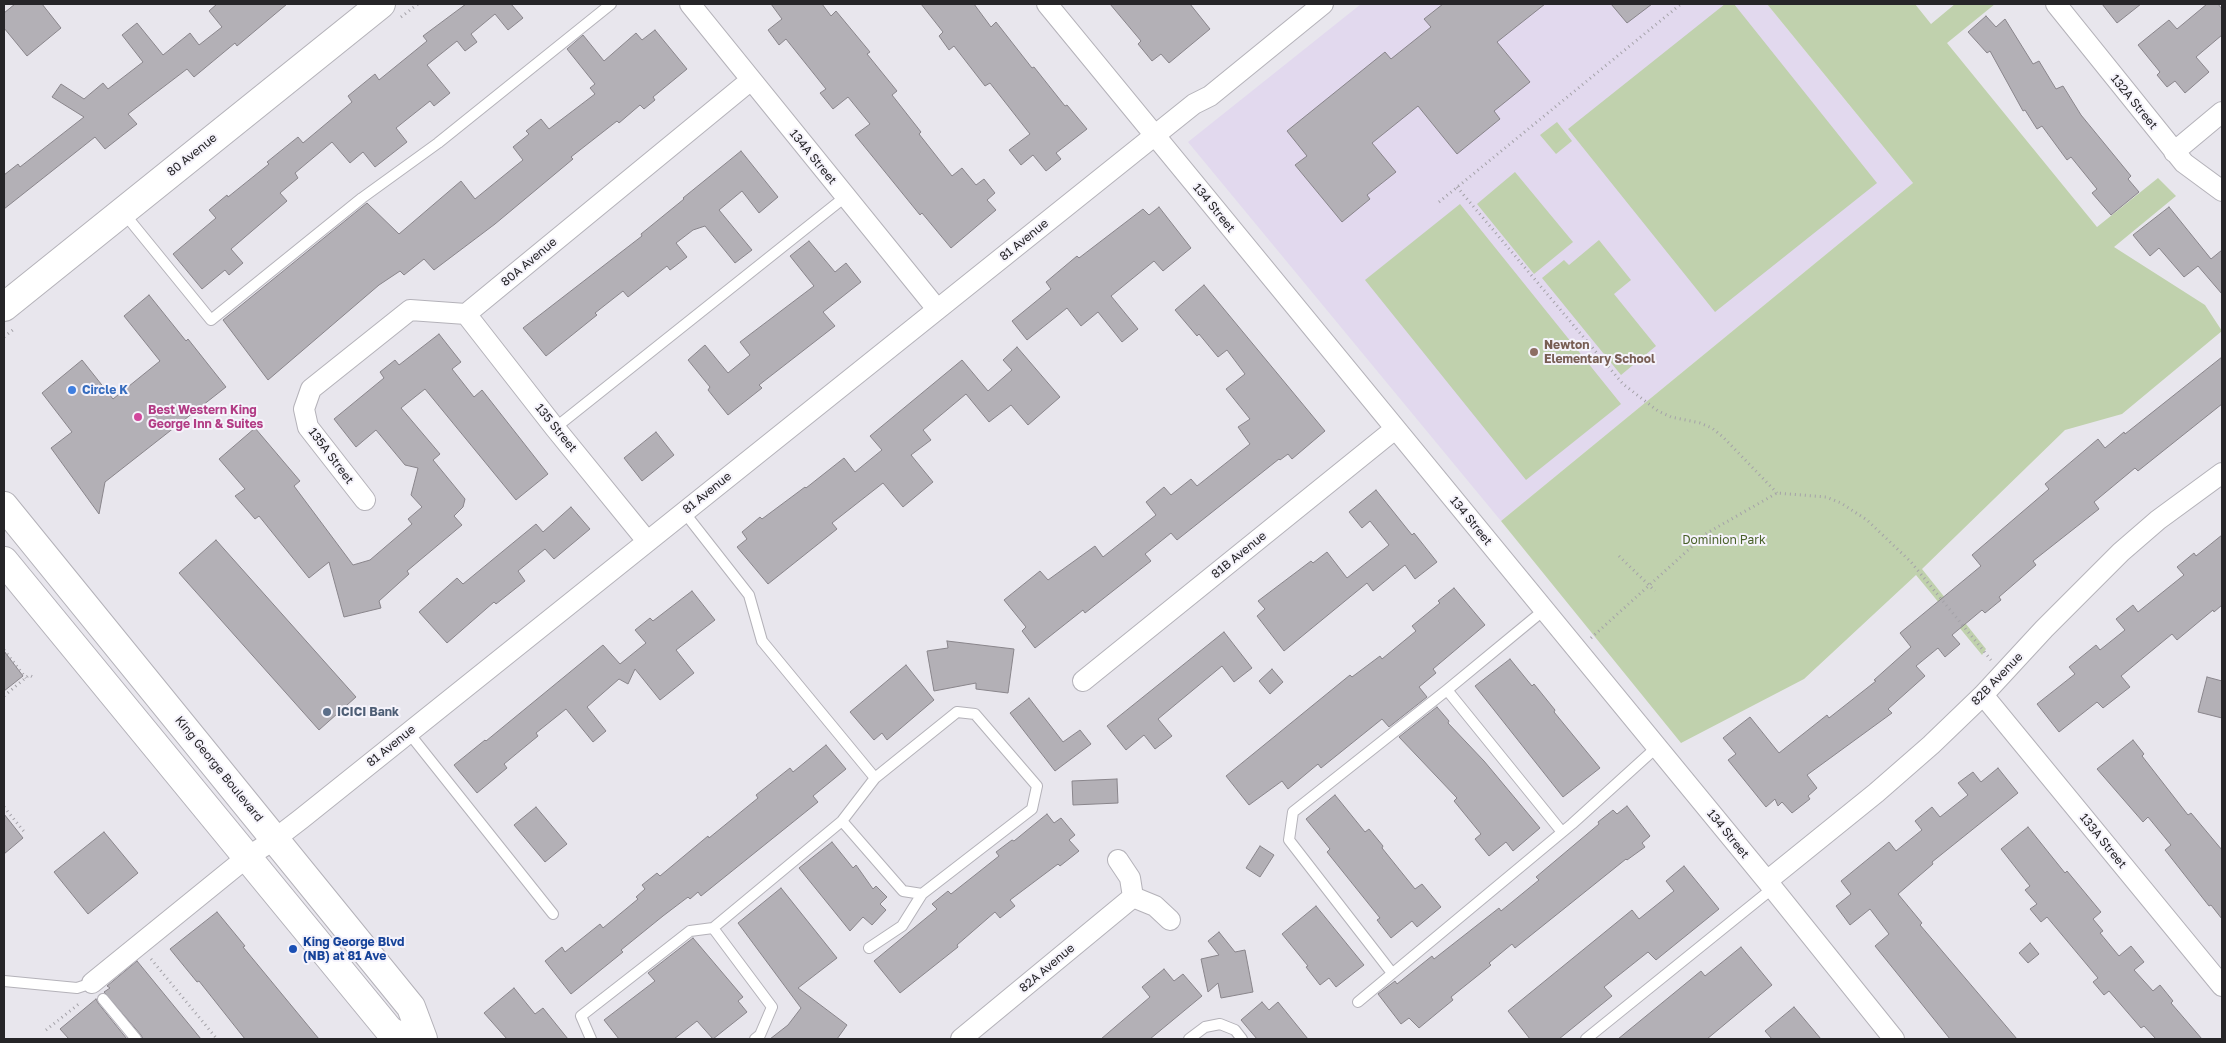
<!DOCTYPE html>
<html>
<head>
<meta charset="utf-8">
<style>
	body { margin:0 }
	#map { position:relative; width:2226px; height:1043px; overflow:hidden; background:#e8e6ed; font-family:"Golos Text",sans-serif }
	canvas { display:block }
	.frame { position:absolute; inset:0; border:5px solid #262528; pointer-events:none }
</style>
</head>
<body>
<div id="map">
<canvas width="2226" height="1043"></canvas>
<div class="frame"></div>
</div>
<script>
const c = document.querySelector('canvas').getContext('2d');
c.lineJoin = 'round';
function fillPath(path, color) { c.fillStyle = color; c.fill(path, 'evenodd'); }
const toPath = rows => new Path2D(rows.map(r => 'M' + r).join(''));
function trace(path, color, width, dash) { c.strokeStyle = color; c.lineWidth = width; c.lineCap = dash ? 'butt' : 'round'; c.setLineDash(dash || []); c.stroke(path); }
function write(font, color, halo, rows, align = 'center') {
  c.font = font + ' "Golos Text",sans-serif'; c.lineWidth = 4; c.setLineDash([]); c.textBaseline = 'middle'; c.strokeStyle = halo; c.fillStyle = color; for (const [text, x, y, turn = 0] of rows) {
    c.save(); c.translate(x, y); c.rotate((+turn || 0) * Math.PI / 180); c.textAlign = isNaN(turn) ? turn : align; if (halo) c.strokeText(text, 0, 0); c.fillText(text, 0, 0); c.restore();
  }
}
fillPath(toPath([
	[1361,4,1767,4,1913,183,1501,521,1188,142]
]), '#e2d9ee');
fillPath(toPath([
	[1725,4,1734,4,1877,183,1715,312,1568,129],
	[1767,4,1915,4,1931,24,1955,4,1995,4,1947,43,2097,227,2158,178,2176,196,2114,247,2205,305,2222,331,2122,414,2065,430,1922,569,1986,649,1982,655,1916,575,1804,679,1681,743,1501,521,1913,183],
	[1557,122,1572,141,1556,154,1540,135],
	[1515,172,1573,242,1534,274,1477,204],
	[1460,204,1621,404,1526,480,1365,280],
	[1599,240,1631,280,1614,294,1656,346,1621,375,1542,278,1564,260,1569,265]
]), '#c0d1ad');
const building = toPath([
	[15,4,42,4,61,28,27,56,4,28,4,13,15,4],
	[217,4,287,4,237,46,235,43,194,77,187,69,128,114,137,124,105,149,95,137,4,209,4,175,18,164,20,167,84,117,52,97,61,84,84,99,103,83,108,89,143,62,122,35,137,23,163,55,190,33,199,45,222,27,209,11,217,4],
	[466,4,511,4,523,18,508,30,495,14,471,34,477,42,465,51,457,41,427,65,450,93,434,106,430,101,396,128,407,142,375,167,363,152,350,163,332,142,295,173,298,178,280,193,287,201,231,249,243,263,229,275,225,270,202,289,173,254,216,218,209,210,227,195,228,197,269,164,267,162,298,137,303,143,352,102,348,96,375,74,379,80,427,41,423,36,466,4],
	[771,4,822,4,831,16,836,11,870,52,867,54,897,91,892,95,921,132,919,134,952,176,962,168,976,185,984,179,995,193,987,200,996,210,951,248,922,213,920,215,855,135,870,124,848,97,833,109,820,93,826,89,786,39,779,45,768,30,782,19,771,4],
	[921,4,974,4,991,27,996,22,1032,68,1034,67,1065,106,1067,105,1087,129,1056,153,1061,159,1046,171,1033,155,1021,165,1009,150,1030,134,990,83,985,86,954,46,949,50,939,36,943,32,921,4],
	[1110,4,1190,4,1210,29,1169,63,1161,54,1152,61,1138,44,1141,41,1110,4],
	[1443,4,1545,4,1497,42,1530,82,1494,111,1500,119,1457,154,1418,106,1372,143,1396,172,1367,195,1370,199,1342,222,1295,165,1307,156,1287,131,1385,52,1391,59,1431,27,1424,19,1443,4],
	[1611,4,1652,4,1627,23,1611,4],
	[2102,4,2141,4,2117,23,2102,4],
	[2207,4,2218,4,2222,9,2222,35,2196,57,2209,72,2185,93,2175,81,2167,87,2157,75,2160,72,2138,45,2169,20,2177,29,2207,4],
	[1986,16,1996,27,2005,19,2033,64,2039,61,2056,89,2063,86,2081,115,2131,176,2128,179,2139,192,2111,215,2092,193,2097,189,2071,157,2067,160,2042,126,2037,129,2025,110,2023,111,1990,51,1987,53,1968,32,1986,16],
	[655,30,687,69,653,97,655,100,644,109,640,105,619,123,617,121,571,157,573,159,495,224,434,270,424,259,404,275,400,271,379,285,268,380,223,320,367,203,399,234,461,181,475,199,523,160,513,147,529,134,526,131,541,119,549,129,595,94,590,88,595,84,567,49,583,35,604,61,636,33,642,40,655,30],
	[741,151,778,197,759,213,742,191,719,210,752,250,735,263,705,226,693,230,676,243,687,257,670,270,667,266,628,297,623,291,595,313,597,315,546,356,523,328,642,236,641,234,684,199,683,198,741,151],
	[1159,207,1191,248,1163,271,1154,261,1111,296,1138,329,1122,342,1098,312,1081,326,1067,308,1027,340,1012,321,1051,289,1046,282,1077,256,1079,258,1143,209,1149,215,1159,207],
	[2169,207,2211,259,2222,250,2222,294,2198,266,2184,277,2159,248,2150,256,2133,235,2169,207],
	[809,241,835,272,846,263,861,282,823,312,835,326,759,385,762,388,728,415,708,390,710,387,688,360,705,345,728,373,750,355,740,342,814,286,790,256,809,241],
	[1204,285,1325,431,1292,459,1288,454,1280,460,1279,459,1177,540,1171,533,1145,554,1151,561,1085,613,1083,610,1035,648,1022,631,1026,627,1004,600,1040,571,1048,580,1095,546,1103,557,1156,515,1146,502,1164,487,1171,495,1191,479,1197,486,1250,444,1238,427,1250,419,1226,389,1245,374,1227,350,1218,357,1199,334,1197,336,1175,310,1204,285],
	[149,295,186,341,188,339,226,387,105,482,99,514,51,448,72,432,42,393,82,360,113,399,160,361,124,316,149,295],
	[439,334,461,362,452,369,474,397,482,390,548,474,516,500,425,389,401,408,440,454,433,460,465,499,463,507,454,516,462,525,407,571,409,574,379,601,381,608,344,617,329,562,309,578,259,516,255,519,235,496,245,489,219,459,255,428,300,481,294,486,353,565,370,560,412,524,408,519,422,507,411,495,418,468,405,465,376,430,356,447,334,419,384,378,380,372,395,360,399,365,439,334],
	[1017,347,1060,397,1028,425,1011,405,989,422,966,394,923,430,931,440,911,455,933,482,903,507,883,483,832,523,837,529,768,584,737,547,747,539,742,532,760,517,762,519,805,487,806,488,844,458,855,472,882,450,870,436,962,360,988,391,1012,370,1003,360,1017,347],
	[2222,357,2222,404,2138,471,2135,468,2094,502,2099,509,2033,561,2036,565,1999,597,2001,600,1985,613,1982,610,1952,635,1960,644,1945,657,1938,648,1916,666,1925,676,1888,709,1892,713,1807,775,1817,788,1808,796,1810,799,1792,813,1782,802,1778,806,1775,799,1766,807,1728,760,1736,754,1723,738,1750,717,1779,753,1827,715,1829,718,1876,681,1874,680,1911,647,1900,633,1981,566,1972,555,2049,489,2045,484,2098,439,2105,448,2124,432,2125,434,2222,357],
	[656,432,674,455,642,481,624,458,656,432],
	[1376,490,1412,535,1414,533,1437,562,1415,579,1405,565,1373,591,1367,583,1284,651,1257,616,1265,609,1258,601,1311,561,1313,563,1327,552,1347,578,1389,545,1370,521,1362,528,1349,512,1376,490],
	[571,507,590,529,554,559,545,549,518,571,525,581,496,604,494,602,447,643,419,612,457,578,463,584,536,524,543,532,571,507],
	[2222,535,2222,605,2214,612,2213,610,2177,640,2172,634,2121,676,2130,687,2103,708,2097,702,2059,732,2037,704,2075,674,2069,667,2096,645,2100,650,2125,630,2116,619,2133,605,2138,612,2184,575,2177,567,2194,553,2196,556,2222,535],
	[216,540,356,697,319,730,179,573,216,540],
	[1454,588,1485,625,1433,669,1436,673,1419,687,1427,697,1389,727,1382,719,1321,768,1318,764,1288,789,1282,781,1249,805,1226,776,1350,675,1352,677,1380,656,1382,659,1416,631,1412,626,1440,603,1438,601,1454,588],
	[692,591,715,620,676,650,694,673,660,700,635,669,628,684,619,679,587,707,606,731,593,742,566,709,536,733,538,736,504,764,507,768,477,793,454,765,485,740,486,741,603,645,620,664,646,643,635,630,650,618,653,621,692,591],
	[1224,632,1252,668,1234,682,1222,666,1158,719,1172,736,1155,749,1144,735,1126,750,1107,726,1224,632],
	[947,641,1014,649,1008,693,976,689,976,683,934,691,927,651,948,648,947,641],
	[4,651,23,676,4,691,4,651],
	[1510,659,1532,686,1534,684,1555,710,1554,712,1600,768,1563,797,1475,686,1510,659],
	[906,665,934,700,887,740,882,733,874,740,850,712,906,665],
	[1272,669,1283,682,1270,694,1259,681,1272,669],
	[2207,677,2222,681,2222,718,2198,712,2207,677],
	[1029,698,1063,742,1080,730,1091,744,1055,771,1010,713,1029,698],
	[1437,707,1449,721,1448,723,1484,761,1540,828,1513,851,1506,842,1489,856,1475,839,1481,834,1454,801,1457,798,1399,737,1437,707],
	[2133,740,2144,754,2142,756,2188,815,2191,813,2222,850,2222,919,2211,905,2209,906,2165,850,2171,845,2148,817,2143,822,2097,769,2133,740],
	[826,745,846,769,813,796,818,802,701,896,698,892,690,899,688,897,663,916,621,950,623,952,571,994,545,961,562,947,565,952,600,924,603,928,638,899,636,897,645,889,642,885,657,873,660,876,708,836,709,838,758,798,756,795,790,768,793,772,826,745],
	[1998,768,2018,793,1932,862,1933,864,1898,894,1922,923,1920,925,2017,1039,1950,1039,1875,946,1889,934,1870,909,1850,925,1836,906,1851,894,1841,881,1889,842,1896,851,1922,830,1915,821,1932,807,1940,817,1968,795,1958,783,1973,772,1981,782,1998,768],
	[1117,779,1118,803,1073,805,1072,781,1117,779],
	[1335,795,1365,832,1369,829,1383,846,1382,848,1415,889,1422,884,1441,907,1417,927,1412,921,1391,938,1377,920,1380,918,1327,852,1330,849,1306,819,1335,795],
	[1627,806,1650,836,1642,843,1645,847,1627,860,1626,859,1515,948,1512,944,1489,963,1491,965,1451,997,1453,1000,1419,1028,1409,1018,1401,1024,1378,994,1395,981,1397,984,1432,956,1434,959,1499,908,1501,911,1539,880,1536,877,1599,824,1598,822,1613,810,1617,814,1627,806],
	[536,807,567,844,545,862,514,825,536,807],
	[4,814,23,838,4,854,4,814],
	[1047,814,1054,823,1061,818,1075,835,1069,840,1079,851,1060,866,1058,864,1010,900,1015,906,1000,918,995,912,957,945,958,947,900,993,874,961,937,909,932,904,948,891,951,894,999,856,996,852,1012,840,1014,841,1047,814],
	[2028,827,2065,873,2067,871,2101,912,2093,919,2103,931,2100,933,2119,956,2131,946,2144,962,2134,970,2153,991,2160,985,2173,1001,2171,1003,2202,1039,2156,1039,2144,1026,2141,1028,2109,991,2104,995,2093,982,2098,978,2047,917,2041,922,2030,909,2037,904,2025,890,2030,886,2001,849,2028,827],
	[104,832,138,873,88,914,54,872,104,832],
	[832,842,853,868,856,865,873,889,876,886,887,897,880,904,886,910,872,925,863,917,850,931,799,868,832,842],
	[1260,846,1274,855,1260,877,1246,868,1260,846],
	[1684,866,1719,909,1656,960,1648,952,1604,987,1612,996,1559,1039,1530,1039,1508,1011,1632,910,1639,919,1674,891,1666,881,1684,866],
	[781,888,837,958,798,988,847,1025,837,1039,770,1039,788,1025,801,1008,738,923,781,888],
	[1316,906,1364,965,1336,987,1329,978,1320,985,1306,967,1308,966,1282,934,1316,906],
	[217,912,245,946,243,947,319,1039,245,1039,199,981,197,982,170,949,217,912],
	[1219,932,1235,952,1245,950,1253,992,1221,998,1218,983,1208,992,1201,959,1219,955,1208,941,1219,932],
	[693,938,743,997,738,1001,747,1012,713,1039,697,1021,674,1039,619,1039,604,1020,655,981,648,973,693,938],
	[2030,943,2039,954,2028,963,2019,953,2030,943],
	[1741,947,1772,985,1707,1039,1618,1039,1701,971,1705,976,1741,947],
	[137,961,201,1039,143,1039,141,1035,104,992,110,988,107,986,137,961],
	[1164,969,1174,981,1183,974,1202,996,1150,1039,1101,1039,1150,997,1142,987,1164,969],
	[514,988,535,1014,543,1008,568,1039,507,1039,484,1013,514,988],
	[96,999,98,1003,127,1039,69,1039,60,1029,96,999],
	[1262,1002,1269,1010,1278,1002,1308,1039,1257,1039,1241,1020,1262,1002],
	[1794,1007,1821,1039,1772,1039,1765,1031,1794,1007]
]);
fillPath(building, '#b3b0b6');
trace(building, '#89858b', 1);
const lane = toPath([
	[123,212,211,320,362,198,438,143,611,4],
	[555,428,845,197],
	[684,512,749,595,762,641,875,778],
	[1447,690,1562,832],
	[408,732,553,914],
	[842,821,903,891,922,894],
	[713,928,772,1007,760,1035,755,1039],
	[1392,973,1289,840,1293,812,1447,690,1544,610],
	[4,981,77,988,92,983],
	[103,999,136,1039],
	[1358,1002,1572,824,1657,747],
	[591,1039,581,1016,690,931,713,928,842,821,875,778,957,712,975,714,1037,786,1032,809,922,894,902,926,869,948],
	[1189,1039,1205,1027,1220,1024,1235,1030,1242,1039],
	[1586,1039,1773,888]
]);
const street = toPath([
	[690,4,937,309],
	[1047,4,1767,881,1894,1039],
	[2056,4,2184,163,2222,191],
	[2174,152,2222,112],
	[466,314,555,428,647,541],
	[365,500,308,427,304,409,311,389,410,310,466,314,751,80],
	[1083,681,1395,429],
	[1983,695,2222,986],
	[1118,860,1130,878,1133,897],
	[1767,881,1876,793,1931,745,1983,695,2044,629,2121,552,2158,520,2222,473],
	[92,983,246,858,275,839,301,819,1194,104,1210,96,1323,4],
	[961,1039,1133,897,1155,906,1170,920]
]);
const secondary = toPath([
	[4,307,381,4]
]);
const primary = toPath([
	[4,506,411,1007,423,1039],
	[4,561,389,1030,404,1039]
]);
trace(lane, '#b4b2b9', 12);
trace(street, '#b4b2b9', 22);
trace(secondary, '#b4b2b9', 30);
trace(primary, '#b4b2b9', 30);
trace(toPath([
	[401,17,418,4],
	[1457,187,1623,384,1658,411,1671,417,1700,423,1712,428,1723,437,1777,493],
	[1439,202,1681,4],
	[4,337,14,329],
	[1619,556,1655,591],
	[1591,638,1707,533,1777,493,1826,497,1841,503,1867,520,1911,562,1991,660],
	[4,650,26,678],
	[4,696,29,675,33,677],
	[4,807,26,834],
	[151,959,217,1039],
	[46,1030,80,1003]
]), '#a4a2a8', 3, [1, 4]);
trace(lane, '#fff', 10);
trace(street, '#fff', 20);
trace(secondary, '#fff', 28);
trace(primary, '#fff', 28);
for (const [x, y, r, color] of [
	[1534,352,5,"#8d6e63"],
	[72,390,5,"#3f7fe0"],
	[138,417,5,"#d1479c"],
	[327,712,5,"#5c6f8a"],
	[293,949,5,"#1a4fb4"]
]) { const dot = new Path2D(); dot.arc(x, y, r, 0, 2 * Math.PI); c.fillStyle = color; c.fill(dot); trace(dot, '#f5f3fb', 2); }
write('12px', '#262528', '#f5f3fb', [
	["132A Street",2134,102,51],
	["80 Avenue",192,155,-39],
	["134A Street",813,157,51],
	["134 Street",1214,208,51],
	["81 Avenue",1024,240,-39],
	["80A Avenue",529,262,-40],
	["135 Street",556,428,51],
	["135A Street",331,456,53],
	["81 Avenue",707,493,-39],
	["134 Street",1471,521,51],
	["81B Avenue",1239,555,-39],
	["82B Avenue",1997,679,-46],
	["81 Avenue",391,746,-39],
	["King George Boulevard",219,769,51],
	["134 Street",1728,834,51],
	["133A Street",2103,841,51],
	["82A Avenue",1047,968,-40]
]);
write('bold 12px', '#785e54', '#f5f3fb', [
	["Newton",1544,345],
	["Elementary School",1544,359]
], 'left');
write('bold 12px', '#366cbe', '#f5f3fb', [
	["Circle K",82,390]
], 'left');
write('bold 12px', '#b23c85', '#f5f3fb', [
	["Best Western King",148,410],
	["George Inn & Suites",148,424]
], 'left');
write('12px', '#496129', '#f5f3fb', [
	["Dominion Park",1724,540]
]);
write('bold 12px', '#4e5e75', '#f5f3fb', [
	["ICICI Bank",337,712]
], 'left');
write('bold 12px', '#164399', '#f5f3fb', [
	["King George Blvd",303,942],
	["(NB) at 81 Ave",303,956]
], 'left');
</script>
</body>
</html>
